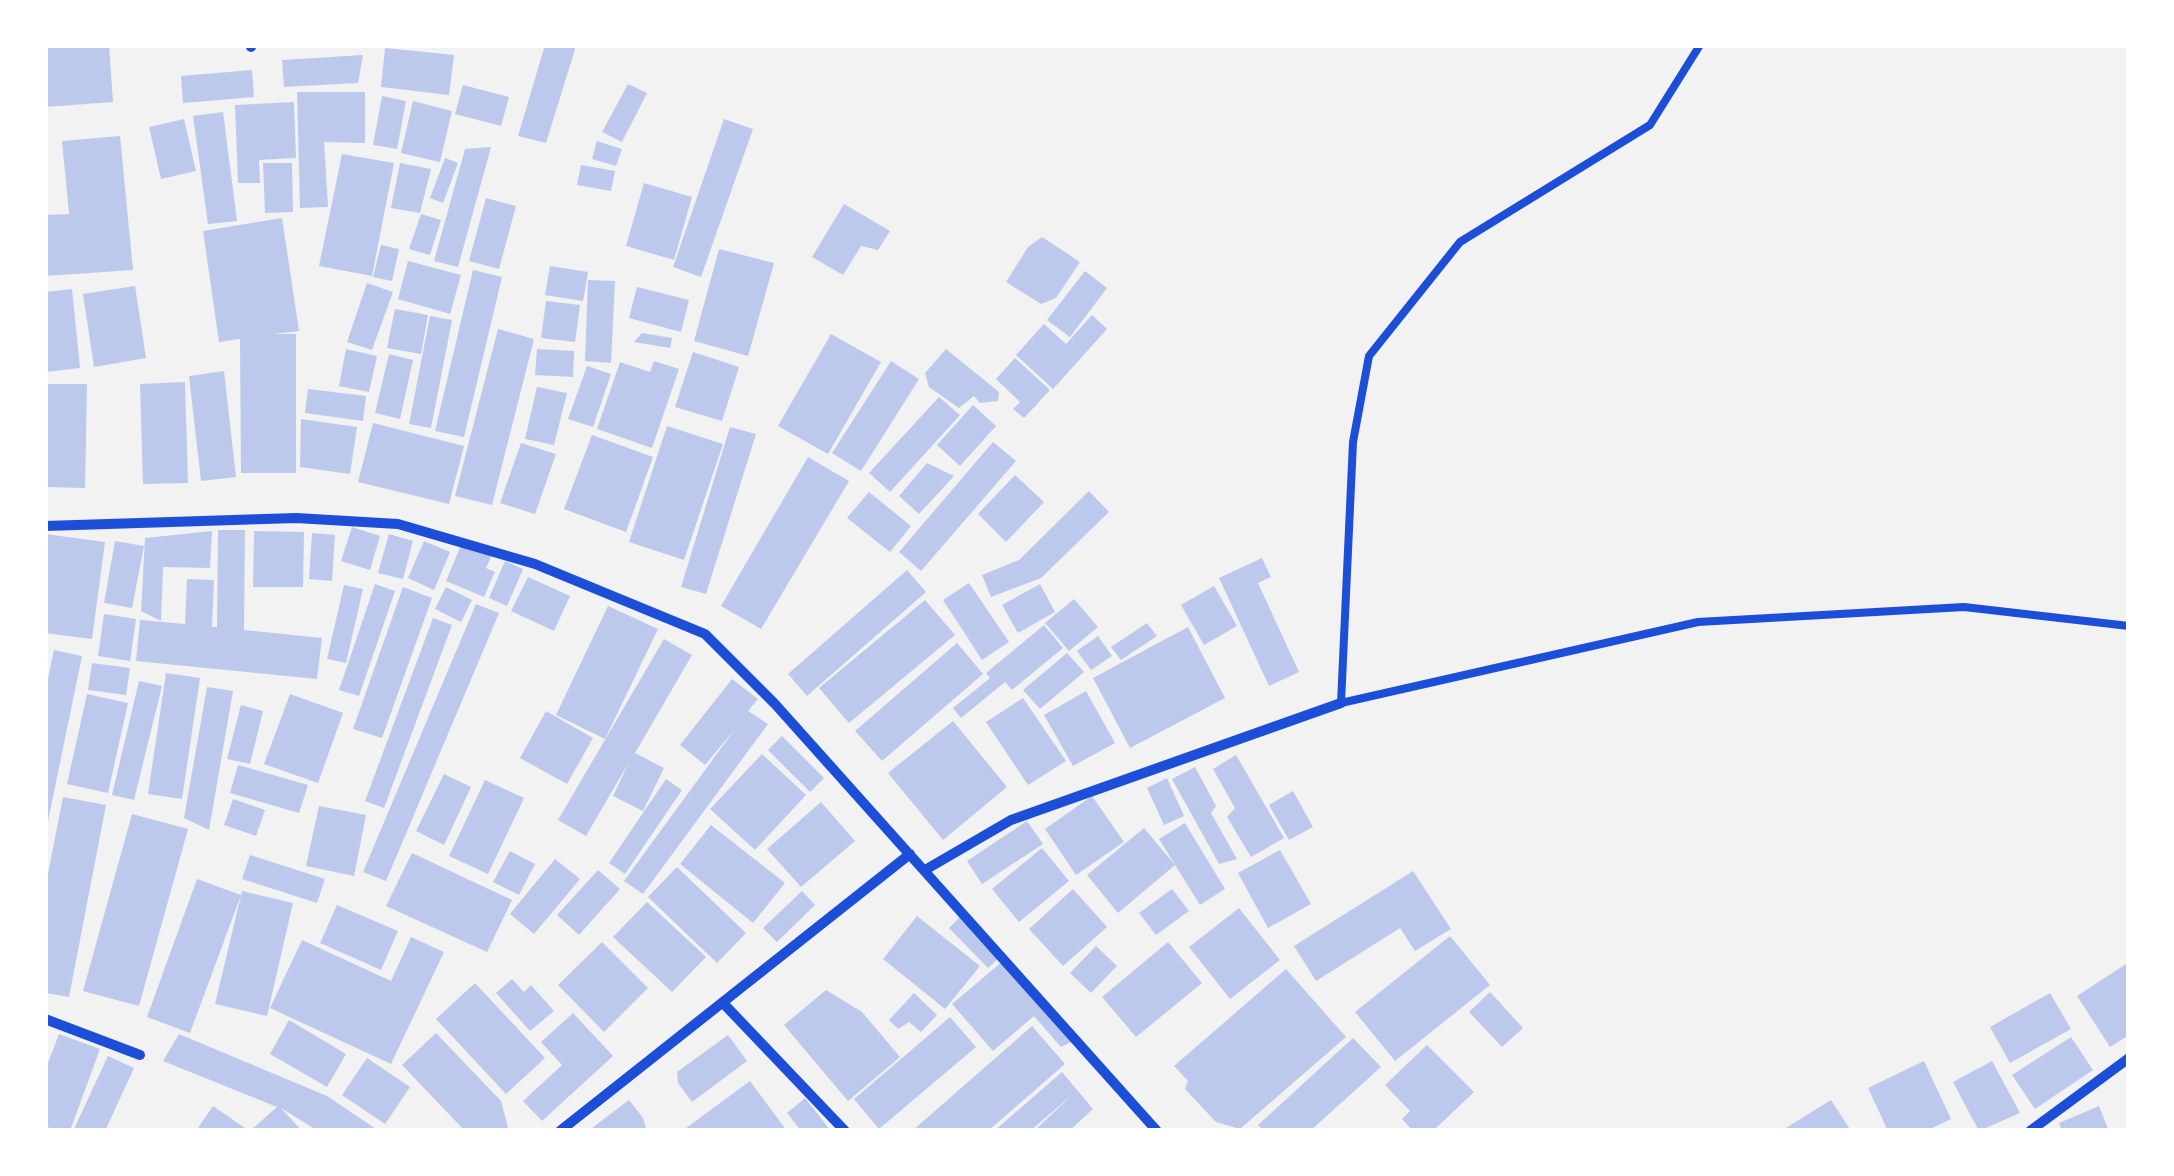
<!DOCTYPE html>
<html>
<head>
<meta charset="utf-8">
<style>
	body { margin:0 }
	#map { position:relative; width:2174px; height:1176px; overflow:hidden; background:#f2f2f2; font-family:"Open Sans",sans-serif }
	canvas { display:block }
	.frame { position:absolute; inset:0; border:48px solid #fff; pointer-events:none }
</style>
</head>
<body>
<div id="map">
<canvas width="2174" height="1176"></canvas>
<div class="frame"></div>
</div>
<script>
const c = document.querySelector('canvas').getContext('2d');
c.lineJoin = 'round';
function fillPath(path, color) { c.fillStyle = color; c.fill(path, 'evenodd'); }
const toPath = rows => new Path2D(rows.map(r => 'M' + r).join(''));
function trace(path, color, width, dash) { c.strokeStyle = color; c.lineWidth = width; c.lineCap = dash ? 'butt' : 'round'; c.setLineDash(dash || []); c.stroke(path); }
fillPath(toPath([
	[45,45,109,45,113,102,45,107],
	[545,45,576,46,546,143,518,136],
	[385,48,454,55,449,95,381,87],
	[363,55,358,83,284,87,282,60],
	[252,70,254,97,183,103,181,76],
	[628,84,647,93,622,142,602,132],
	[463,85,509,97,501,126,455,114],
	[297,92,365,92,365,143,324,142,328,207,300,208],
	[382,96,406,101,397,149,373,145],
	[413,101,452,111,440,162,401,153],
	[294,102,296,158,259,160,260,183,238,183,235,105],
	[223,112,237,221,208,224,193,116],
	[184,119,196,171,161,179,149,127],
	[724,119,753,129,701,277,673,267],
	[120,136,133,270,45,276,45,215,69,214,62,141],
	[597,141,622,149,616,166,592,159],
	[491,147,458,267,434,261,465,149],
	[342,154,394,163,372,276,319,266],
	[445,158,458,163,443,203,430,198],
	[263,163,292,163,293,212,265,213],
	[400,163,431,169,420,213,391,208],
	[581,165,615,171,611,191,577,185],
	[644,183,692,197,674,260,626,246],
	[486,198,516,206,499,269,469,261],
	[844,204,890,231,878,250,861,246,843,275,812,257],
	[421,214,441,220,430,255,409,249],
	[282,218,299,331,273,334,296,334,296,473,241,473,240,339,219,342,203,231],
	[1042,237,1080,262,1056,298,1041,304,1006,282,1028,247],
	[381,245,399,249,392,281,373,277],
	[719,249,774,263,748,356,694,341],
	[408,261,461,275,450,314,398,299],
	[550,266,588,272,583,301,545,295],
	[473,270,502,277,464,437,435,431],
	[1085,271,1107,288,1070,337,1047,320],
	[588,280,615,281,611,363,585,361],
	[367,283,393,292,372,350,347,342],
	[135,286,146,358,94,367,83,294],
	[637,287,689,300,681,332,629,318],
	[72,289,80,368,45,372,45,292],
	[546,301,580,305,575,342,541,338],
	[395,309,428,315,421,354,387,348],
	[1092,315,1107,329,1053,389,1016,355,1044,324,1066,344],
	[430,316,452,320,431,428,409,424],
	[498,329,534,339,492,505,455,496],
	[642,333,672,338,670,348,634,342],
	[831,334,881,362,828,454,778,426],
	[346,349,377,356,369,392,339,386],
	[537,349,574,351,573,377,535,375],
	[946,349,999,392,998,401,980,403,974,396,959,408,929,387,925,373],
	[693,352,739,367,722,421,675,407],
	[389,354,413,360,400,419,375,413],
	[1015,358,1050,390,1024,418,1013,409,1020,402,996,379],
	[654,361,679,369,652,448,597,429,620,362,650,372],
	[891,361,919,379,861,471,832,453],
	[587,366,611,374,593,427,568,419],
	[224,371,236,477,201,481,189,376],
	[185,382,188,483,143,484,140,384],
	[45,384,87,384,85,488,45,487],
	[537,387,567,393,554,445,525,439],
	[308,389,366,396,363,421,305,413],
	[939,397,960,415,890,492,869,473],
	[973,405,996,426,960,466,937,445],
	[301,419,357,427,350,474,300,467],
	[373,423,464,446,449,504,358,482],
	[667,426,723,444,684,560,629,542],
	[730,427,756,434,706,594,681,587],
	[592,435,653,457,626,532,564,509],
	[993,442,1016,461,921,571,899,552],
	[521,443,556,454,535,514,500,503],
	[808,457,849,481,761,629,721,606],
	[927,463,954,476,919,514,899,496],
	[1015,475,1044,502,1006,542,978,514],
	[1089,491,1109,512,1041,578,991,597,982,575,1019,560],
	[869,492,911,526,890,552,847,518],
	[352,527,380,536,370,570,341,561],
	[218,530,245,530,244,630,322,638,317,679,136,661,140,620,185,624,187,579,214,580,212,627,217,627],
	[212,531,210,568,163,567,161,621,141,611,145,538],
	[254,531,304,532,303,587,253,587],
	[312,533,335,535,332,581,309,579],
	[45,534,105,542,92,639,45,633],
	[389,534,413,541,403,579,378,573],
	[115,541,144,546,132,608,104,603],
	[424,541,450,552,434,590,408,578],
	[462,543,492,555,486,568,495,572,484,597,446,581],
	[1262,558,1271,577,1258,583,1299,672,1269,686,1219,578],
	[505,561,523,569,507,606,489,598],
	[907,570,926,592,807,696,788,674],
	[528,577,570,596,554,631,511,611],
	[969,583,1009,642,982,660,943,600],
	[375,584,395,591,359,696,339,690],
	[1040,584,1055,612,1018,633,1002,605],
	[344,585,363,589,346,663,327,659],
	[1214,586,1237,626,1204,645,1181,605],
	[403,587,432,598,382,738,353,729],
	[446,587,472,600,461,622,435,609],
	[1074,599,1098,627,1069,651,1045,623],
	[925,600,955,635,849,723,819,688],
	[476,604,499,613,386,881,363,872],
	[608,606,658,629,605,739,556,715],
	[104,614,136,619,130,661,98,656],
	[433,618,452,625,384,808,365,801],
	[1147,623,1157,636,1121,660,1111,647],
	[1044,625,1063,648,1012,690,1005,682,961,718,953,708,990,678,986,673],
	[1188,627,1225,698,1130,748,1093,678],
	[1098,636,1112,656,1091,670,1077,651],
	[664,639,692,655,635,753,664,768,643,811,613,796,629,762,586,836,558,820],
	[957,643,983,674,882,761,855,731],
	[54,650,82,656,47,826,45,693],
	[1067,653,1084,672,1040,709,1023,690],
	[92,663,130,668,126,695,88,690],
	[166,673,200,678,182,799,148,794],
	[732,679,758,699,748,711,768,724,643,894,624,881,735,729,705,765,680,745],
	[139,681,162,686,134,800,112,795],
	[207,687,233,691,209,830,184,818],
	[1086,691,1115,743,1073,766,1044,715],
	[87,694,128,703,108,793,67,784],
	[290,694,343,713,318,783,264,764],
	[1023,698,1066,761,1028,785,986,722],
	[241,705,263,711,250,764,227,759],
	[546,711,593,738,567,784,520,758],
	[953,721,1007,787,943,840,888,773],
	[782,736,824,778,810,792,768,750],
	[762,754,806,795,755,850,710,809],
	[1236,755,1284,838,1251,857,1227,817,1235,808,1213,769],
	[238,765,308,785,299,813,230,793],
	[1195,767,1216,806,1211,813,1237,859,1219,864,1172,779],
	[444,774,471,787,444,845,416,831],
	[1167,778,1184,816,1164,825,1147,788],
	[666,779,682,790,625,874,609,863],
	[485,780,524,798,488,874,449,856],
	[1293,791,1313,827,1289,840,1269,805],
	[1092,796,1124,842,1076,875,1045,829],
	[63,797,106,805,69,997,45,993,45,889],
	[233,799,265,810,256,836,224,825],
	[821,802,855,841,801,887,767,849],
	[319,806,366,815,354,876,306,866],
	[132,814,188,829,139,1006,83,991],
	[1027,821,1043,844,982,884,967,861],
	[1185,823,1225,889,1200,905,1159,839],
	[711,825,785,883,753,923,680,864],
	[1144,828,1175,865,1118,913,1087,875],
	[1042,848,1069,881,1019,922,992,889],
	[1280,850,1311,904,1268,928,1238,873],
	[510,851,535,864,519,895,493,882],
	[412,853,512,900,487,952,386,906],
	[250,855,325,879,317,903,242,879],
	[555,859,580,879,534,934,510,914],
	[677,867,746,933,717,963,648,897],
	[598,870,620,889,579,935,557,915],
	[1413,871,1451,929,1415,951,1400,928,1316,981,1294,946],
	[197,879,241,895,190,1033,147,1017],
	[1073,889,1107,927,1063,966,1029,929],
	[1172,889,1189,911,1156,935,1139,913],
	[242,891,293,903,267,1016,215,1004],
	[802,891,815,905,777,942,763,928],
	[647,902,706,957,672,992,613,937],
	[337,905,398,931,381,970,320,943],
	[1239,908,1280,960,1230,999,1189,947],
	[917,916,980,966,945,1009,883,959],
	[960,917,999,958,988,968,949,928],
	[1450,936,1490,985,1395,1061,1355,1012],
	[411,937,444,952,391,1064,270,1008,302,940,391,981],
	[602,942,648,988,604,1032,558,985],
	[1168,942,1202,983,1136,1037,1102,997],
	[1096,946,1117,966,1091,993,1070,973],
	[1003,961,1071,1042,1061,1047,1034,1016,993,1051,952,1004],
	[2129,962,2129,1035,2110,1047,2077,996],
	[1286,969,1346,1037,1240,1129,1216,1122,1185,1089,1188,1081,1174,1066],
	[512,979,524,992,531,985,554,1011,530,1031,496,993],
	[475,983,545,1058,506,1094,436,1019],
	[826,990,862,1012,900,1057,848,1101,784,1025],
	[1490,992,1523,1028,1502,1047,1469,1012],
	[914,993,937,1015,921,1032,909,1022,898,1029,889,1020],
	[2050,993,2071,1029,2010,1063,1990,1027],
	[573,1013,613,1056,542,1121,523,1101,562,1065,541,1042],
	[950,1017,976,1047,879,1129,854,1099],
	[289,1020,346,1054,327,1087,270,1054],
	[1032,1026,1065,1064,988,1131,912,1131],
	[436,1033,501,1101,509,1131,465,1131,402,1065],
	[59,1034,100,1049,70,1131,45,1127,45,1071],
	[179,1034,327,1096,379,1131,318,1131,281,1108,302,1131,250,1131,277,1107,163,1061],
	[728,1035,747,1061,692,1102,678,1083,677,1072],
	[2071,1037,2093,1070,2035,1109,2012,1075],
	[1353,1038,1381,1067,1310,1131,1264,1131,1258,1125],
	[1427,1045,1474,1092,1433,1131,1413,1131,1402,1119,1410,1111,1385,1085],
	[108,1056,134,1068,105,1131,73,1131],
	[367,1058,410,1087,385,1124,342,1095],
	[1924,1061,1951,1119,1926,1131,1888,1131,1868,1088],
	[1992,1061,2020,1113,1979,1131,1953,1082],
	[1062,1072,1093,1109,1069,1131,1034,1131,1072,1095,1030,1131,994,1131],
	[750,1081,787,1131,682,1131],
	[805,1098,831,1131,801,1131,787,1113],
	[629,1100,643,1118,647,1131,588,1131],
	[1831,1100,1851,1131,1781,1131],
	[213,1106,245,1128,243,1131,196,1131],
	[2099,1106,2109,1131,2062,1131,2059,1123]
]), '#bdc9ec');
trace(toPath([
	[1700,45,1650,125,1460,242,1369,356,1353,442,1341,703,1698,622,1964,607,2129,626]
]), '#1d4ed8', 8);
trace(toPath([
	[251,47,251,45],
	[45,526,296,518,398,524,535,564,705,634,775,704,1157,1131],
	[925,870,1011,820,1341,703],
	[723,1003,845,1131],
	[45,1019,140,1055],
	[560,1131,910,854],
	[2030,1131,2129,1058]
]), '#1d4ed8', 10);
</script>
</body>
</html>
